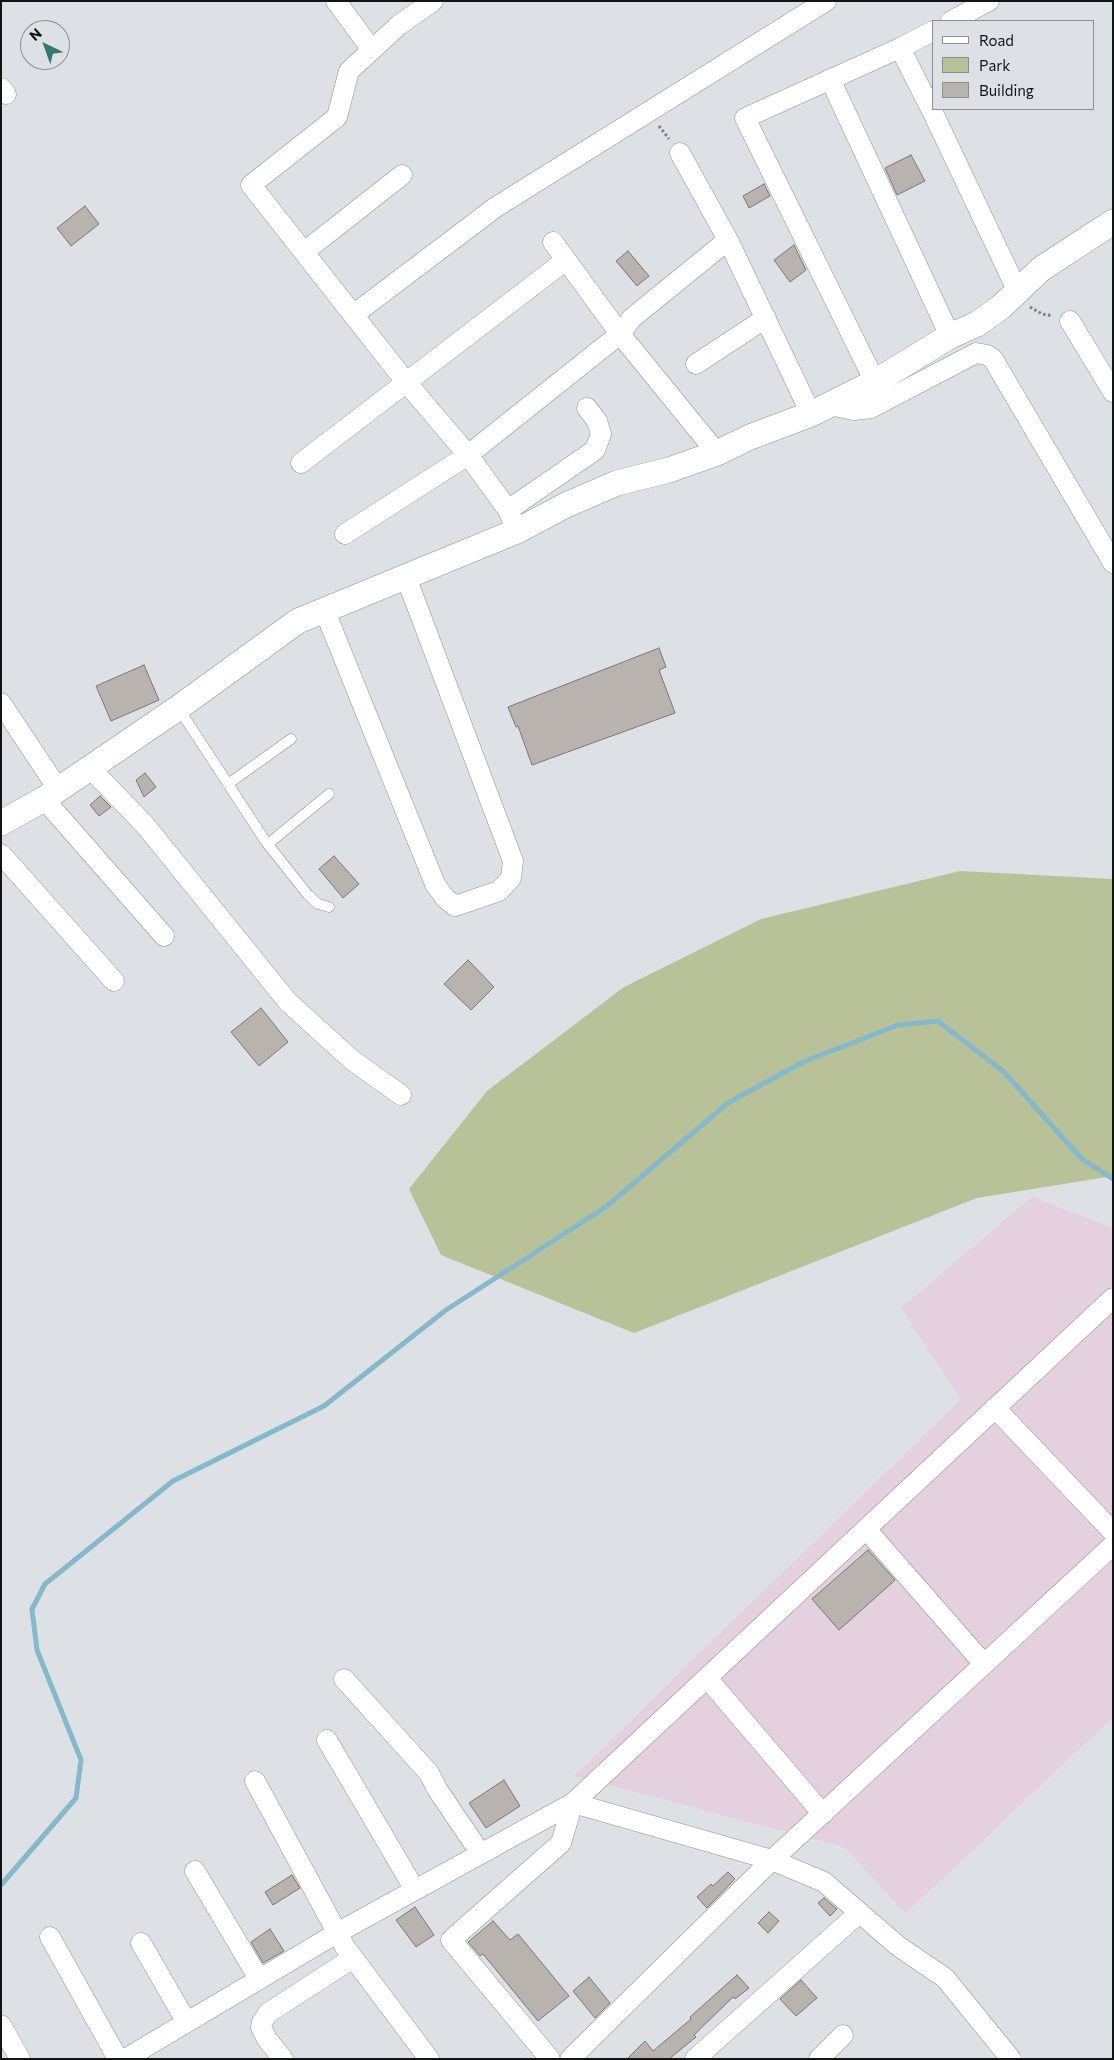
<!DOCTYPE html>
<html>
<head>
<meta charset="utf-8">
<style>
	body { margin:0 }
	#map { position:relative; width:1114px; height:2060px; overflow:hidden; background:#dde1e6; font-family:Commissioner,sans-serif }
	canvas { display:block }
	.frame { position:absolute; inset:0; border:2px solid #111314; pointer-events:none }
	.legend { position:absolute; left:932px; top:20px; width:162px; height:90px; box-sizing:border-box; background:#dde1e6; border:1px solid #8b8f92; margin:0; padding:6px 9px; list-style:none; font-size:15px; color:#111314 }
	.legend li { display:flex; align-items:center; gap:10px; height:25px }
	.legend b { width:25px; border:1px solid #8b8f92 }
	.north { position:absolute; left:20px; top:20px; width:50px; height:50px; box-sizing:border-box; background:#dde1e6; border:1px solid #8b8f92; border-radius:50%; rotate:318deg; font-size:14px; font-weight:700; line-height:20px; text-align:center; color:#111314 }
	.north::after { content:''; display:block; margin:auto; width:18px; height:22px; background:#357a6d; clip-path:polygon(50% 0,100% 100%,50% 72%,0 100%) }
</style>
</head>
<body>
<div id="map">
<canvas width="1114" height="2060"></canvas>
<div class="frame"></div>
<ul class="legend">
<li><b style="height:6px;background:#fff"></b>Road</li>
<li><b style="height:14px;background:#b9c199"></b>Park</li>
<li><b style="height:14px;background:#b8b3ae"></b>Building</li>
</ul>
<div class="north">N</div>
</div>
<script>
const c = document.querySelector('canvas').getContext('2d');
c.lineJoin = 'round';
function fillPath(path, color) { c.fillStyle = color; c.fill(path, 'evenodd'); }
const toPath = rows => new Path2D(rows.map(r => 'M' + r).join(''));
function trace(path, color, width, dash) { c.strokeStyle = color; c.lineWidth = width; c.lineCap = dash ? 'butt' : 'round'; c.setLineDash(dash || []); c.stroke(path); }
fillPath(toPath([
	[1032,1197,1113,1228,1113,1717,906,1913,844,1847,574,1776,961,1399,901,1308]
]), '#e4d0df');
fillPath(toPath([
	[960,871,1113,879,1113,1176,977,1198,634,1333,441,1255,409,1189,487,1091,624,987,761,919]
]), '#b9c199');
trace(toPath([
	[1,1885,76,1798,81,1760,37,1650,32,1609,45,1584,173,1481,324,1406,446,1310,607,1206,728,1103,803,1062,898,1025,938,1021,1004,1072,1082,1159,1113,1179]
]), '#85b8cb', 5);
const building = toPath([
	[911,155,925,181,897,195,885,168,911,155],
	[764,184,770,196,749,208,743,196,764,184],
	[85,206,99,224,71,246,57,228,85,206],
	[794,245,806,270,790,282,774,260,794,245],
	[628,251,649,276,637,286,616,261,628,251],
	[659,648,666,667,659,670,675,713,532,765,518,726,516,727,508,707,659,648],
	[144,665,159,700,111,721,96,686,144,665],
	[145,773,156,787,144,797,136,780,145,773],
	[100,796,111,807,99,816,90,805,100,796],
	[334,856,359,884,343,898,319,869,334,856],
	[468,960,494,987,471,1010,444,984,468,960],
	[261,1008,288,1042,259,1066,231,1032,261,1008],
	[868,1550,895,1580,839,1630,812,1599,868,1550],
	[504,1780,520,1806,486,1828,469,1803,504,1780],
	[728,1872,735,1879,707,1908,697,1897,711,1884,713,1886,728,1872],
	[292,1875,300,1888,273,1905,265,1892,292,1875],
	[824,1898,837,1909,830,1916,818,1903,824,1898],
	[415,1907,434,1935,416,1947,396,1920,415,1907],
	[769,1912,779,1921,768,1933,758,1923,769,1912],
	[493,1921,510,1940,518,1934,569,1996,538,2021,483,1954,480,1956,468,1942,493,1921],
	[270,1929,284,1951,263,1963,251,1942,270,1929],
	[737,1975,749,1988,735,1999,733,1997,694,2035,696,2037,669,2059,627,2059,645,2041,653,2051,691,2019,690,2017,737,1975],
	[589,1977,610,2003,595,2018,573,1991,589,1977],
	[801,1980,817,1998,796,2016,780,1999,801,1980]
]);
fillPath(building, '#b8b3ae');
trace(building, '#7b7772', 1);
const service = toPath([
	[179,709,266,842,308,895,318,904,329,907],
	[228,784,291,739],
	[268,844,329,794]
]);
const minor = toPath([
	[336,1,372,50],
	[433,1,399,25,349,71,337,117,251,185,406,382,468,455,508,510,517,531],
	[951,21,989,1],
	[900,48,934,115,1017,290],
	[830,79,950,336],
	[1,88,6,94],
	[680,153,728,240,811,414],
	[553,242,620,334,717,453],
	[304,252,402,175],
	[353,315,496,207,826,1],
	[1070,321,1113,392],
	[696,364,766,318],
	[875,382,745,118,900,48,933,31],
	[829,405,854,410,871,408,976,353,987,355,993,359,1113,563],
	[301,463,566,260],
	[508,510,595,450,601,434,597,421,587,408],
	[345,534,468,455,620,334,632,318,728,240],
	[324,609,435,884,445,898,455,906,499,891,511,878,513,861,406,577],
	[1,703,58,789],
	[90,768,145,825,288,1002,352,1060,401,1095],
	[44,799,164,936],
	[1,854,114,981],
	[995,1408,1113,1532],
	[866,1529,984,1664],
	[707,1678,823,1814],
	[344,1679,429,1773,437,1789,481,1854],
	[327,1740,415,1890],
	[255,1781,345,1947,429,2059],
	[195,1871,259,1979],
	[50,1937,118,2059],
	[141,1943,186,2021],
	[1,2025,20,2059],
	[125,2059,337,1933,573,1803,1113,1298],
	[283,2059,267,2039,261,2027,262,2022,268,2013,353,1958],
	[550,2059,451,1940,561,1843,573,1803,772,1860,824,1882,898,1946,945,1978,1011,2059],
	[570,2059,772,1860,1113,1545],
	[695,2059,859,1913],
	[819,2059,843,2035]
]);
const tertiary = toPath([
	[1,823,44,799,90,768,178,708,298,621,517,531,566,505,617,483,669,470,717,453,750,437,811,414,875,382,950,336,977,324,1001,307,1041,269,1113,222]
]);
trace(service, '#8f9398', 11);
trace(minor, '#8f9398', 21);
trace(tertiary, '#8f9398', 26);
trace(toPath([
	[659,126,669,139],
	[1030,307,1042,314,1053,316]
]), '#7e8184', 3, [2.5, 2.5]);
trace(service, '#fff', 10);
trace(minor, '#fff', 20);
trace(tertiary, '#fff', 25);
</script>
</body>
</html>
